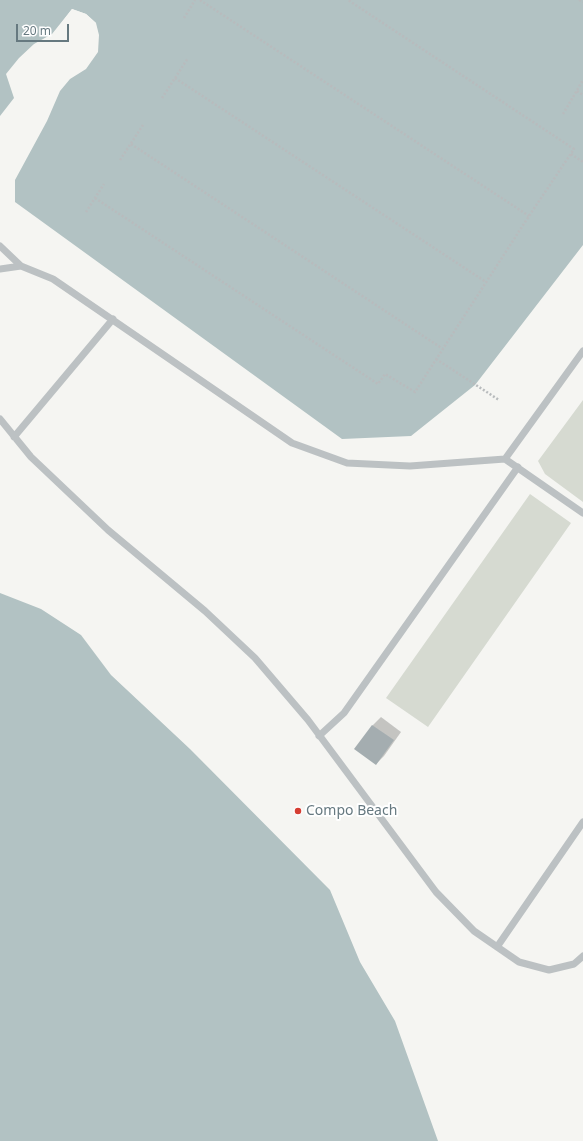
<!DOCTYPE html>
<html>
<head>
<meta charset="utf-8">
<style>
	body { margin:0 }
	#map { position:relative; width:583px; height:1141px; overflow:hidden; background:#f5f5f2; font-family:"Noto Sans",sans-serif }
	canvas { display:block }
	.scale { position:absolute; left:16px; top:24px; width:53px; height:18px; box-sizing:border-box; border:2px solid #667980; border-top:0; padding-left:5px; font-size:12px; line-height:14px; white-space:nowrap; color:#667980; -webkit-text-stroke:3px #fff; paint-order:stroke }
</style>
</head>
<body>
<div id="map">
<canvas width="583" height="1141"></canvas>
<div class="scale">20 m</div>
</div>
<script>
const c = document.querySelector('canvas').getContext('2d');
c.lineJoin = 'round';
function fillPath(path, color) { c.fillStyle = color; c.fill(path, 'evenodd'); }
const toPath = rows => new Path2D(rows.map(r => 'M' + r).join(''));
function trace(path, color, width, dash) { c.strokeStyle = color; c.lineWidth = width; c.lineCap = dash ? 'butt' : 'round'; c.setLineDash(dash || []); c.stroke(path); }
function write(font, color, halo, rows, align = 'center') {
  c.font = font + ' "Noto Sans",sans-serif'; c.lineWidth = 4; c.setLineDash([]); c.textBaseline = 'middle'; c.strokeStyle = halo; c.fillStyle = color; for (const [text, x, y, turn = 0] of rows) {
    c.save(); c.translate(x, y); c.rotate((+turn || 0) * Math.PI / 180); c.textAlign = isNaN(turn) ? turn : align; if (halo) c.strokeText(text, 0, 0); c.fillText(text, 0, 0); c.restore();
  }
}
fillPath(toPath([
	[583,400,583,502,545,474,538,461],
	[530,494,571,523,428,727,386,698]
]), '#d6dad1');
fillPath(toPath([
	[0,0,583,0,583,245,475,385,411,436,342,439,15,202,15,180,47,121,60,91,70,79,86,69,98,52,99,35,96,23,86,14,72,9,52,34,34,44,19,58,6,74,14,98,0,116],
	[0,593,41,609,81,635,111,675,190,749,330,890,360,962,395,1021,438,1141,0,1141]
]), '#b2c2c3');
fillPath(toPath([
	[72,9,86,14,96,23,95,25,94,24,85,16,73,11,54,35,50,38]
]), '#f5f5f2');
fillPath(toPath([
	[381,717,401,732,384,756,376,764,356,749,373,725]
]), '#0003');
fillPath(toPath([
	[372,725,394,740,376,765,354,749]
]), '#a4adb0');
trace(toPath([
	[200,0,529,216],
	[579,0,583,2],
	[184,18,195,0],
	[175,78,486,282],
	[577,91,583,95],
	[162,98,188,58],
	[563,114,583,80],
	[131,144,443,349],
	[571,154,583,162],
	[120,160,143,125],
	[95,198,378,384,385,374,415,392,529,216,574,149,348,0],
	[86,212,104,184],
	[436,359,499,400]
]), '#b8bbbd', 2.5, [2, 2]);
trace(toPath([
	[0,246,21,266],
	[0,269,21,266,53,279,292,443,347,463,410,466,505,459,583,513],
	[0,419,31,457,108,530,205,611,255,658,308,720,436,892,474,931,519,962,549,970,574,964,583,956],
	[14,437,113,319],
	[505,459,583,351],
	[319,736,344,713,518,467],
	[497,947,583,822]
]), '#bcc1c3', 7);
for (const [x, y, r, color] of [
	[298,811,4,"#d53d32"]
]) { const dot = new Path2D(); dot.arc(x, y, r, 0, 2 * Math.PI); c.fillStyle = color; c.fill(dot); trace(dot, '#fff', 1.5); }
write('14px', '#667980', '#fff', [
	["Compo Beach",306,811]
], 'left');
</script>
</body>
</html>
